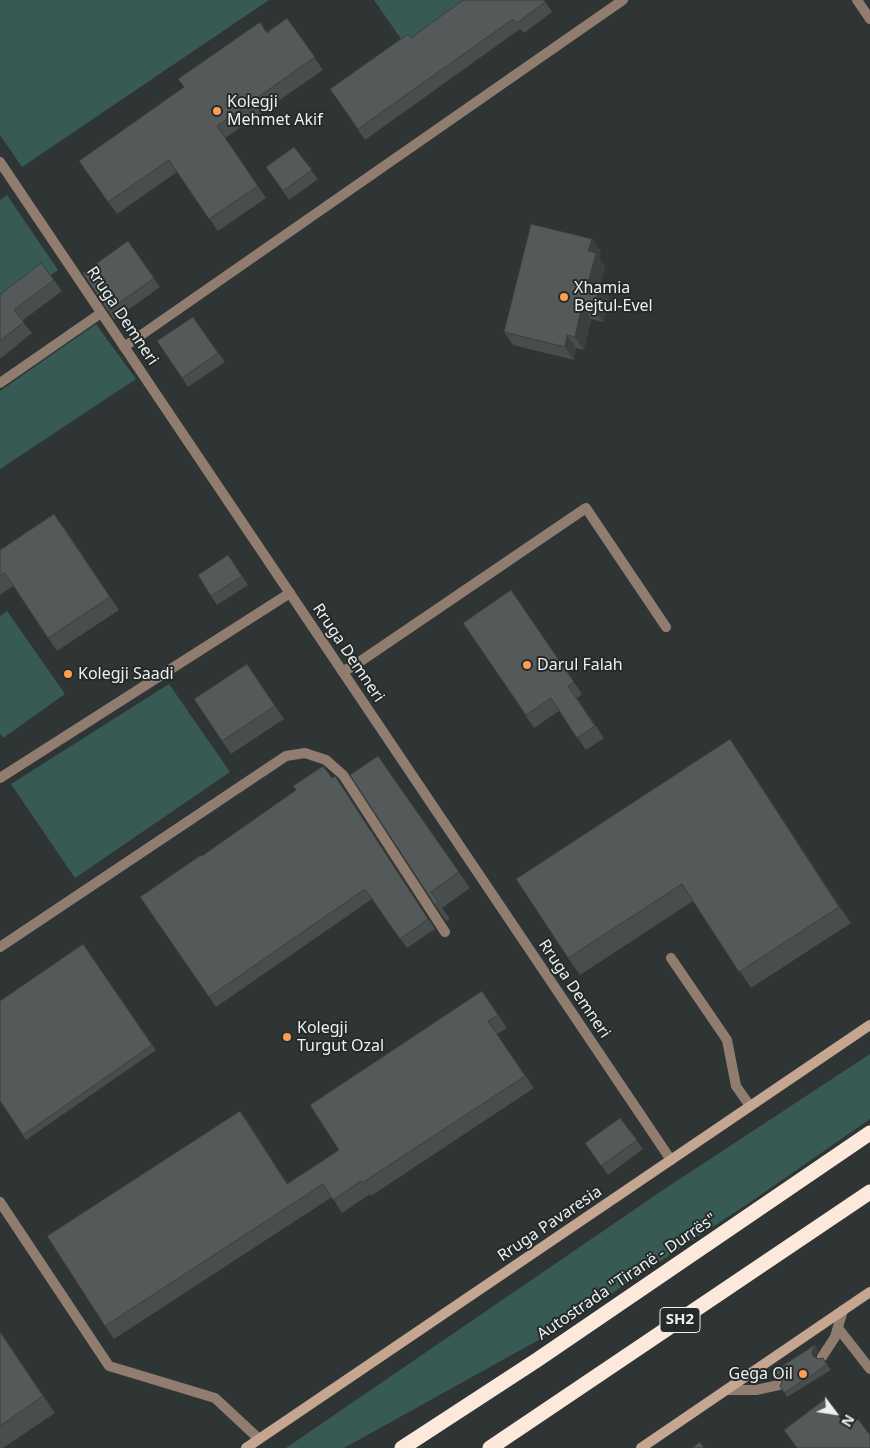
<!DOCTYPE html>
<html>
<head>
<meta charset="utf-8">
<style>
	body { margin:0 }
	#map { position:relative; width:870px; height:1448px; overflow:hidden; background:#2f3534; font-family:"Noto Sans",sans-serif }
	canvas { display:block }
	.north { position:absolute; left:810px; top:1388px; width:50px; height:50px; -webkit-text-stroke:4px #252b2a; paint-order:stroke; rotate:121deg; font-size:14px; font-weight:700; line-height:20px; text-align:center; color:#ecf0ef }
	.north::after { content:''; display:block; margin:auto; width:18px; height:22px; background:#ecf0ef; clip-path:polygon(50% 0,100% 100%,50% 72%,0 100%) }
</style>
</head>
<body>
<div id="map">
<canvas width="870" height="1448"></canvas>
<div class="north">N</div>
</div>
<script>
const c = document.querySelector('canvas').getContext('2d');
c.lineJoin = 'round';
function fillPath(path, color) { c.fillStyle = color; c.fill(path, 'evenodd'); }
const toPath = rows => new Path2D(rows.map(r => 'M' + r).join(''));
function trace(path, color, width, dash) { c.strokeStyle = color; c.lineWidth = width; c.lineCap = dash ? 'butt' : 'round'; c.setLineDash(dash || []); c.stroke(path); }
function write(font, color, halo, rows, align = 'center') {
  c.font = font + ' "Noto Sans",sans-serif'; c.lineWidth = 4; c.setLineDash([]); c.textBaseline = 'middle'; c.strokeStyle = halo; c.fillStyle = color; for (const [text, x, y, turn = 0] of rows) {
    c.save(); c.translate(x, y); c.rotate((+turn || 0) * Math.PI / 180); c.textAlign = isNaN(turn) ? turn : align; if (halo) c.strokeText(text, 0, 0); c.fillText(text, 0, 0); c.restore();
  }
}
fillPath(toPath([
	[0,0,269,0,22,167,0,135],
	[374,0,472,0,406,46],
	[7,195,58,270,0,312,0,200],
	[96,324,136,379,0,469,0,391],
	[7,611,65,694,3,738,0,733,0,616],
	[169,684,230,772,75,878,11,784],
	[870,1054,870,1119,746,1205,553,1332,344,1448,286,1448,663,1190]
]), '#375b54');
trace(toPath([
	[124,347,623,0],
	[0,383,101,313],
	[342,671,352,667,586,508,666,627],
	[0,778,290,593],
	[0,947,286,756,305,753,326,760,343,775,445,932],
	[671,958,727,1040,736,1086,750,1106],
	[0,1202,109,1366,215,1398,259,1439],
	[838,1328,870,1369],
	[822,1357,835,1337,843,1310],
	[726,1390,756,1390,779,1385]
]), '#907d6f', 10);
trace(toPath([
	[857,0,870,19],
	[0,162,671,1160]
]), '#907d6f', 10);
trace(toPath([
	[246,1448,870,1025],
	[641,1448,870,1292]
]), '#c4a691', 10);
trace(toPath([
	[402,1448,537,1360,870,1133],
	[490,1448,870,1192]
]), '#fce9dc', 15);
fillPath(toPath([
	[544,0,552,12,524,33,520,29,365,140,330,89,411,38],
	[287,18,323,70,225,138,266,198,218,231,177,172,117,214,79,161],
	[294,147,318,179,289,200,266,167],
	[128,241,160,287,114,320,108,311],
	[601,252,599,258,605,266,600,286,609,298,603,322,591,319,584,350,576,348,574,360,513,345,504,332],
	[54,280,62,291,22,321,32,333,0,359,0,293,1,294],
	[193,317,225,362,188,387,157,341],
	[63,526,119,610,57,651,13,586,0,595,0,550],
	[228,555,248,585,217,605,211,596],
	[511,590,582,694,577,698,604,738,586,750,559,711,534,728,463,623],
	[256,677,284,719,231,754,222,741],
	[730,739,851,923,751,988,693,901,580,975,568,958],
	[378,756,470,888,442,908,450,919,446,921,435,905],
	[332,778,342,786,435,929,407,948,372,899,216,1007,140,897],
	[83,944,156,1050,26,1140,0,1101],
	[482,991,507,1028,497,1034,534,1088,371,1196,370,1194,342,1213,332,1197,114,1339,105,1326,240,1111,288,1184,339,1150],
	[620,1118,643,1149,608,1175,585,1143],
	[0,1331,55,1413,3,1448,0,1448],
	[815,1345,818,1350,815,1356,816,1358,818,1359,823,1358,831,1370,787,1397,780,1386,782,1382,782,1379,775,1379,771,1373]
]), '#484d4d');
fillPath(toPath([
	[592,239,601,252,599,258,605,266,600,286,609,298,603,322,594,309,588,283,588,251],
	[582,306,591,319,584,350,575,337],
	[567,335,576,348,574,360,565,347],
	[730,739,741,756,851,923,839,907],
	[335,776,342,786,435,929,428,919],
	[240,1111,249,1123,296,1197,287,1184],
	[815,1345,818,1350,815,1356,816,1361,813,1356,812,1352]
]), '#3b3f3e');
const building = toPath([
	[463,0,544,0,545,2,517,23,513,19,358,129,330,89,408,34,411,38,463,0],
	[287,18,315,57,217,126,258,186,209,219,169,160,108,202,79,161,184,87,178,79,260,22,267,33,287,18],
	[294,147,312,170,283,191,266,167,294,147],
	[531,224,592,239,588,251,596,253,588,283,600,286,594,309,582,306,575,337,567,335,565,347,504,332,531,224],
	[128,241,154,278,108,311,83,273,128,241],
	[41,263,54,280,14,310,24,322,0,341,0,293,1,294,41,263],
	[193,317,218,353,182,378,157,341,193,317],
	[54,514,110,597,48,638,5,573,0,576,0,550,54,514],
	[228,555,242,576,211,596,198,575,228,555],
	[511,590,574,682,568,686,595,726,577,738,551,698,526,715,463,623,511,590],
	[247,664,275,706,222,741,194,699,247,664],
	[730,739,839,907,739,972,682,884,568,958,516,879,730,739],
	[378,756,459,872,431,892,438,902,435,905,350,775,378,756],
	[323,766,332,778,335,776,428,919,400,939,365,889,209,997,140,897,201,855,202,856,296,790,293,786,323,766],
	[83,944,152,1045,23,1135,0,1101,0,1001,83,944],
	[482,991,498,1015,488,1021,525,1076,362,1183,361,1181,333,1200,323,1184,105,1326,47,1236,240,1111,287,1184,339,1150,310,1105,482,991],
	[620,1118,637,1140,601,1166,585,1143,620,1118],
	[0,1332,43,1396,0,1426,0,1332],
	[815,1345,812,1352,813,1356,818,1359,823,1358,827,1365,784,1393,780,1386,782,1382,781,1376,778,1374,772,1374,771,1373,815,1345],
	[825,1399,847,1427,858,1419,870,1435,870,1448,797,1448,784,1430,825,1399],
	[700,1442,704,1448,692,1448,700,1442]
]);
fillPath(building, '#545a59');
trace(building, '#3b3f3e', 1);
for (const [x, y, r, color] of [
	[217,111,5,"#fc9d53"],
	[564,297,5,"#fc9d53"],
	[527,665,5,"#fc9d53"],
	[68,674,5,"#fc9d53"],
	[287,1037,5,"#fc9d53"],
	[803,1374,5,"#fc9d53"]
]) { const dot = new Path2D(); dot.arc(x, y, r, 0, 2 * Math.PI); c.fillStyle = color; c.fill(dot); trace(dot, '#252b2a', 2); }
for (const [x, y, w] of [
	[680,1320,40]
]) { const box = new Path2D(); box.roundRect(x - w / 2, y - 12.5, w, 25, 4); c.fillStyle = '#252b2a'; c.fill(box); trace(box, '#ecf0ef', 1); }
write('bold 15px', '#ecf0ef', null, [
	["SH2",680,1320]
]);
write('16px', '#ecf0ef', '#252b2a', [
	["Kolegji",227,102],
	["Mehmet Akif",227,120],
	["Xhamia",574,288],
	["Bejtul-Evel",574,306],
	["Darul Falah",537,665],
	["Kolegji Saadi",78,674],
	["Kolegji",297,1028],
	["Turgut Ozal",297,1046],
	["Gega Oil",793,1374,"right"]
], 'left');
write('16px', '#ecf0ef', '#252b2a', [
	["Rruga Demneri",122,316,56],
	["Rruga Demneri",348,653,56],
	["Rruga Demneri",574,989,56],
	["Rruga Pavaresia",550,1224,-34],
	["Autostrada \"Tiranë - Durrës\"",627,1277,-34]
]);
</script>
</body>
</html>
